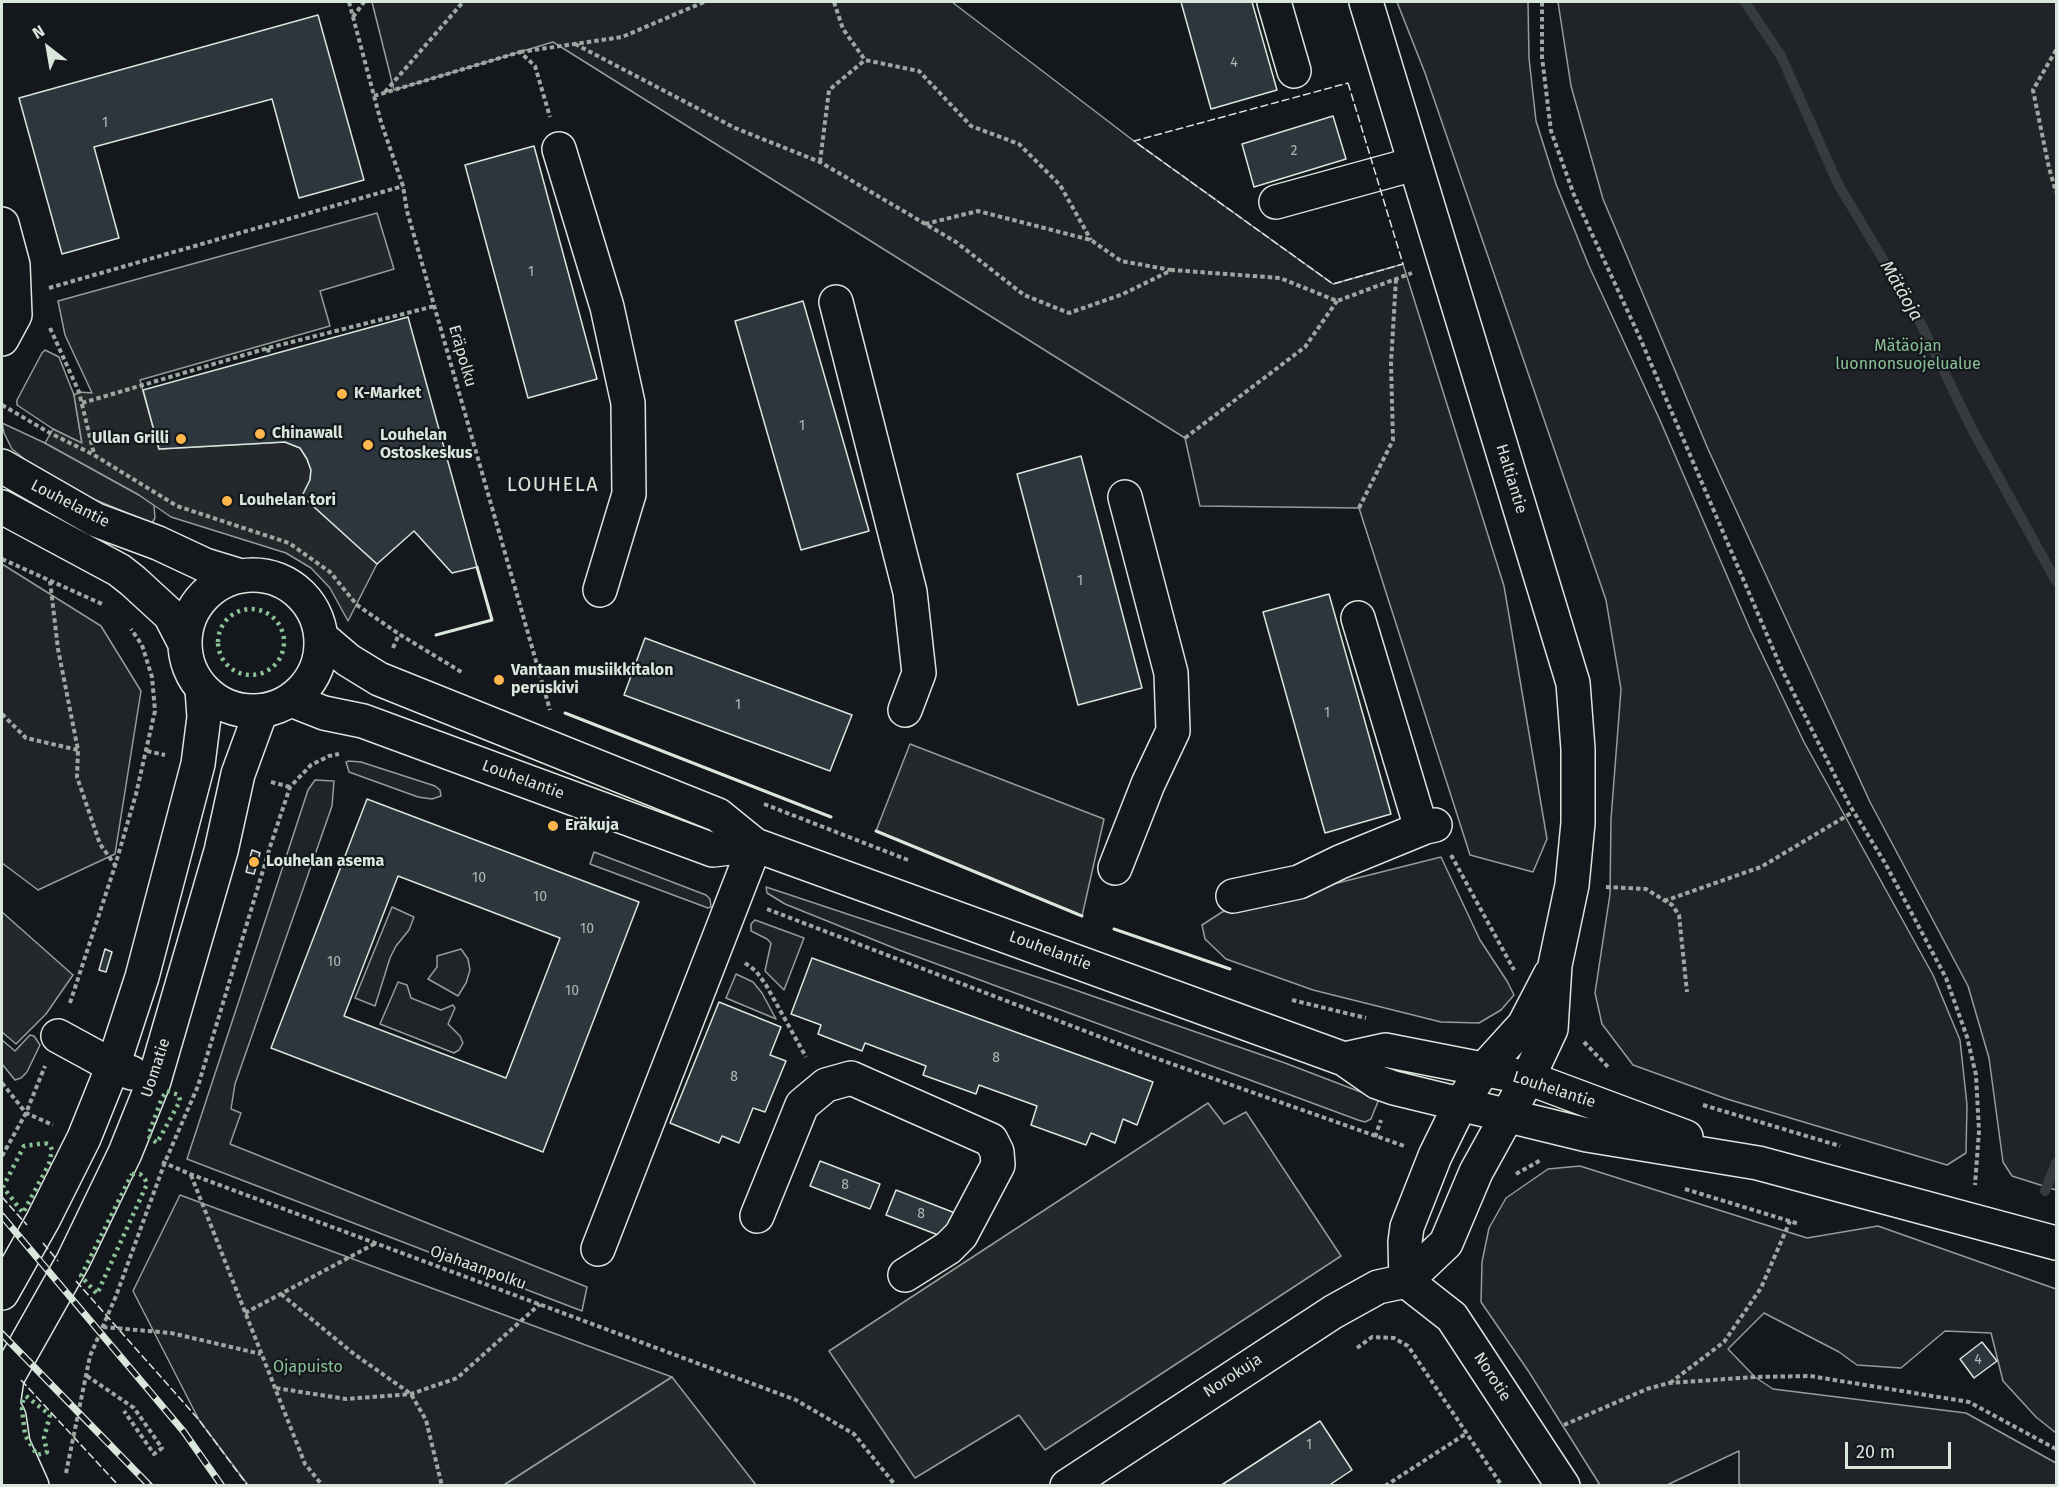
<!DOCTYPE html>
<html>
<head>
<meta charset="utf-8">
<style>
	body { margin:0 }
	#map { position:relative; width:2058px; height:1487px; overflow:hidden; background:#14181c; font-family:"Fira Sans",sans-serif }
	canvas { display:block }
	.frame { position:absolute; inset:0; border:3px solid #d8e6dc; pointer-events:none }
	.north { position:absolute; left:18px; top:18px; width:60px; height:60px; -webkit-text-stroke:4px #14181c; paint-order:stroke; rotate:329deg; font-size:16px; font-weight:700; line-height:24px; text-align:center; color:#d8e6dc }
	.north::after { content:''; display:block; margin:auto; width:21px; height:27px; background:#d8e6dc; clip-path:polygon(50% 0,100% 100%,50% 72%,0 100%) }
	.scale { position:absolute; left:1845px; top:1442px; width:106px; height:27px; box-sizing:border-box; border:3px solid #d8e6dc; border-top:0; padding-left:8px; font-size:18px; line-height:21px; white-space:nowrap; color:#d8e6dc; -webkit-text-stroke:4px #14181c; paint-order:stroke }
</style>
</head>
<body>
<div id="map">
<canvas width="2058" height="1487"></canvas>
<div class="frame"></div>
<div class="north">N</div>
<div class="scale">20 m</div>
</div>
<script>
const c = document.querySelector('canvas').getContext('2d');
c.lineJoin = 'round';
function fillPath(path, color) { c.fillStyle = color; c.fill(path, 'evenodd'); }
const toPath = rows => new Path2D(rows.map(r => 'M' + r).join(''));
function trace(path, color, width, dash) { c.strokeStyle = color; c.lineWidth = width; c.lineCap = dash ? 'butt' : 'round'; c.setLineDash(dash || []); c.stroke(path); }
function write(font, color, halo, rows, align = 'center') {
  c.font = font + ' "Fira Sans",sans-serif'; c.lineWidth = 4.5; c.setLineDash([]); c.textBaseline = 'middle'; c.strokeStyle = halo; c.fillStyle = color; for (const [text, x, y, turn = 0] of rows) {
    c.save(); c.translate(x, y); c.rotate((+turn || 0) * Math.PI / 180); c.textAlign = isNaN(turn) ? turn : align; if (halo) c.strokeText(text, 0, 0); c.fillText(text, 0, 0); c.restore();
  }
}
const green = toPath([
	[372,2,952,2,1134,141,1333,284,1403,264,1504,586,1547,839,1533,872,1470,855,1359,508,1200,506,1185,438,553,42,394,90,372,2],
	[1397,2,1528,2,1529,58,1536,121,1556,184,1589,266,1659,418,1750,629,1804,742,1933,975,1960,1040,1967,1105,1966,1153,1947,1165,1727,1099,1633,1065,1602,1024,1595,993,1610,894,1611,819,1621,689,1606,600,1425,73,1397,2],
	[1558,2,2056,2,2056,1190,2012,1176,2003,1162,1989,1058,1968,986,1870,802,1708,449,1603,199,1571,86,1558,2],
	[45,350,59,357,74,395,82,444,53,429,17,405,17,400,42,353,45,350],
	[2,423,45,443,139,495,154,505,155,518,152,523,54,483,12,449,4,433,2,423],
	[2,564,101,626,141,691,115,854,38,890,2,863,2,564],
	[349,761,361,762,435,786,440,790,441,796,432,799,418,797,349,772,346,762,349,761],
	[315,780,334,781,332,806,235,1084,231,1109,241,1113,230,1144,587,1287,582,1311,187,1159,308,790,315,780],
	[594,852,706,895,710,899,711,907,708,908,590,864,594,852],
	[1441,857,1480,940,1507,981,1514,995,1501,1010,1479,1023,1441,1022,1313,990,1226,959,1205,939,1202,925,1222,912,1441,857],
	[766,887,1058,984,1285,1063,1379,1099,1371,1119,1365,1122,1358,1120,899,950,785,904,767,893,766,887],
	[392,907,414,917,409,930,396,946,390,958,375,1006,355,998,392,907],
	[755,920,804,938,784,990,765,971,771,943,767,939,751,931,751,924,755,920],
	[461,949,468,959,470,970,466,983,458,996,428,979,437,967,437,956,461,949],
	[736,974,753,982,762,993,776,1019,726,998,736,974],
	[398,982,407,985,411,998,441,1010,453,1005,455,1008,448,1024,460,1036,463,1043,459,1050,454,1053,380,1024,398,982],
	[30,1035,34,1036,40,1045,27,1072,21,1078,15,1080,2,1064,2,1040,15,1051,30,1035],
	[1580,1166,1807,1238,1878,1226,2056,1289,2056,1433,2036,1417,2003,1381,1991,1333,1945,1331,1901,1368,1857,1365,1839,1352,1764,1313,1728,1349,1755,1377,1773,1389,1966,1413,2056,1463,2056,1485,1741,1485,1739,1483,1739,1451,1667,1485,1600,1485,1529,1372,1481,1302,1482,1262,1489,1228,1506,1198,1548,1169,1580,1166],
	[180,1195,672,1377,504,1485,248,1485,199,1420,133,1291,180,1195]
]);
fillPath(green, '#202428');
trace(green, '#939e99', 1.5);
const parking = toPath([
	[377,213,394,269,320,291,330,326,140,380,159,449,285,442,300,448,307,459,311,470,310,480,302,496,377,564,348,621,330,588,311,568,286,553,171,517,139,495,45,443,53,429,82,443,74,395,79,392,92,393,65,335,58,301,377,213],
	[910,744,1104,819,1082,916,876,831,910,744],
	[2,912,73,975,46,1014,16,1044,2,1032,2,912],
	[1208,1103,1224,1124,1246,1112,1341,1256,1045,1450,1019,1415,915,1478,829,1351,1208,1103],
	[672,1377,756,1485,504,1485,672,1377]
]);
fillPath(parking, '#24282b');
trace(parking, '#939e99', 1.5);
trace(toPath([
	[1745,2,1781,56,1838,184,1917,316,1972,429,2056,581],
	[2045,1191,2056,1163]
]), '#363b3e', 10);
const building = toPath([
	[1181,2,1252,2,1277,90,1211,109,1181,2],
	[318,15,364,180,299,198,272,99,94,147,119,238,62,254,19,98,318,15],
	[1333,116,1346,159,1254,187,1242,144,1333,116],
	[534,146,597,379,528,398,465,165,534,146],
	[803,301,869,531,801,550,735,321,803,301],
	[408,317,477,567,452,573,414,531,377,564,302,496,310,480,311,470,307,459,300,448,285,442,159,449,143,390,408,317],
	[1081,456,1142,688,1078,705,1017,474,1081,456],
	[1329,594,1391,814,1325,833,1263,612,1329,594],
	[645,638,852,715,830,771,624,695,645,638],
	[367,799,639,902,543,1152,271,1048,367,799],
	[398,876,560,938,506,1078,344,1016,398,876],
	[252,850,260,853,254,874,246,872,252,850],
	[105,949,112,952,106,972,99,970,105,949],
	[812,958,1153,1082,1137,1125,1123,1119,1115,1143,1091,1133,1086,1145,1031,1125,1037,1106,979,1085,976,1094,923,1075,926,1066,865,1043,862,1051,818,1034,821,1025,791,1014,812,958],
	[719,1002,781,1027,770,1055,786,1061,765,1112,753,1108,739,1143,722,1136,719,1143,670,1123,719,1002],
	[820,1161,880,1184,870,1209,810,1186,820,1161],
	[896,1190,955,1213,946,1238,886,1215,896,1190],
	[1982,1342,1997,1361,1974,1378,1960,1359,1982,1342],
	[1320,1421,1352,1470,1328,1486,1220,1486,1320,1421]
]);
fillPath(building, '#2c363c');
trace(building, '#d8e6dc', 1.5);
const minor = toPath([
	[1274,2,1294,71],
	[559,149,607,307,628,403,629,494,600,590],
	[1276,202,1414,164],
	[2,224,13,265,15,315,2,339],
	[836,302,910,592,919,673,905,710],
	[1358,618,1421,828,1435,825],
	[1115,868,1148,784,1173,731,1171,673,1125,497],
	[1233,896,1299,882,1340,862,1423,828],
	[58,1036,113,1066,132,1073],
	[757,1216,802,1105,826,1085,851,1078,991,1140,997,1152,998,1165,961,1235,948,1248,905,1275],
	[598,1249,755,845],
	[1406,1281,1405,1242,1407,1227,1435,1156,1460,1105,1484,1069,1524,1025,1550,975],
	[1406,1281,1452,1317,1563,1486],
	[2,1293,43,1220,84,1138,113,1066,142,977,198,764,204,717,202,689],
	[2,1404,9,1417,13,1444,8,1466,2,1477],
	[3,1405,7,1378,73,1261,125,1153,154,1081,221,851,238,774,261,711],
	[13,1444,32,1486],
	[1067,1486,1333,1312,1378,1287,1406,1281,1446,1243,1476,1172,1528,1078,1551,1029,1555,965,1572,885,1578,823,1578,749,1573,683,1366,2]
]);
const major = toPath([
	[2,466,96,520,158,543,205,565,241,576],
	[2,507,119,570,133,581,170,615,184,642],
	'185 643a68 68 0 1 1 136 0a68 68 0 1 1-136 0Z',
	[321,637,348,660,379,679,718,815,755,845,1344,1059,1377,1082,1394,1088,1587,1135,1758,1163,2056,1243],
	[291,700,324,713,363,721,713,850,755,845],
	[1344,1059,1385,1050,1528,1078,1686,1137]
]);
trace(minor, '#d8e6dc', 36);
trace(major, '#d8e6dc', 36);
trace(toPath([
	[349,2,381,122,403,186,407,211,550,710],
	[834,2,843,29,865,60,919,71,971,126,1019,144,1060,185,1091,240],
	[1542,2,1542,57,1551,131,1574,195,1640,338,1782,670,1849,804,1885,863,1946,978,1967,1037,1976,1075,1979,1131,1975,1185],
	[353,17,364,2],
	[575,44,735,128,820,162,956,242,1024,295,1069,313,1123,294,1172,270,1280,278,1337,301,1412,273],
	[2056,50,2033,90,2049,168,2056,192],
	[520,52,622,37,704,2],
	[385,92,463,2],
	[374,96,520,52,535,66,550,117],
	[820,162,829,90,865,60],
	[925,224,978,211,1091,240,1121,261,1171,270],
	[49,288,403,186],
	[50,328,79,392,94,454],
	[268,348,269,356],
	[82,403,268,348,435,306],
	[2,405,50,433,94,455,177,506,289,543,330,572,357,605,399,634,463,673],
	[1185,438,1305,347,1337,301],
	[1359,508,1393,440,1391,363,1396,279],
	[2,559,102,604],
	[50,581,58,649,78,750,77,777,100,844,115,865],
	[393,648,399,634],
	[2,714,26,738,78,750],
	[147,751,165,755],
	[271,782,290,787],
	[764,804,908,860],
	[1451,855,1514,970],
	[1606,887,1646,889,1672,905,1679,915,1687,992],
	[1664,901,1761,867,1853,812],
	[767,909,1158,1059,1404,1146],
	[745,963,756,971,766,985,806,1057],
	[1292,1000,1366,1018],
	[70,1003,115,866,136,794,155,711,152,677,142,645,131,629],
	[1584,1042,1610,1069],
	[2,1083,26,1113,53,1125],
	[1703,1105,1840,1146],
	[1375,1137,1381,1120],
	[2,1156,26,1113,45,1066],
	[162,1162,190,1174,796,1400,854,1434,896,1486],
	[1516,1174,1541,1160],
	[191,1175,305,1464,323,1486],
	[1685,1189,1799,1224],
	[281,1294,354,1354,411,1394,426,1420,442,1486],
	[245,1313,376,1243],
	[103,1327,171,1333,261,1354],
	[1357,1348,1372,1337,1394,1338,1408,1346,1502,1486],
	[87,1376,134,1408,162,1448,154,1454,124,1411],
	[1670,1383,1724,1342,1761,1288,1790,1221],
	[276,1388,346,1399,411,1394,457,1378,540,1304],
	[1564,1425,1647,1389,1669,1383,1755,1377,1810,1376,1969,1402,2056,1449],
	[66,1473,90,1356,116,1296,165,1162,198,1086,270,847,290,787,311,765,329,756,339,754],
	[1385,1486,1467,1433]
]), '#9da8a2', 4, [4.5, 3]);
trace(minor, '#14181c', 33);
trace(major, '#14181c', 33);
const rail = toPath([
	[2,1216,184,1432,222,1486],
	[2,1334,150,1486]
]);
trace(rail, '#d8e6dc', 7);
trace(rail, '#14181c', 4.5, [14]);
trace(toPath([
	'218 642a33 33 0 1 1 66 0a33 33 0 1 1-66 0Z',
	[167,1091,179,1095,180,1101,157,1143,148,1136,162,1098,167,1091],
	[45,1143,50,1145,52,1150,49,1164,23,1213,3,1187,24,1146,45,1143],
	[132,1174,140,1174,145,1179,147,1184,97,1294,81,1276,132,1174],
	[26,1396,50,1415,44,1438,47,1452,37,1455,25,1435,22,1409,23,1400,26,1396]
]), '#8ac095', 4.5, [3, 4.5]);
trace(toPath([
	[1348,83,1403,264,1333,284,1134,141,1348,83],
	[2,1197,27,1225],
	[43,1243,58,1261],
	[76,1281,199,1420,248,1486],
	[21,1380,119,1486]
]), '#d8e6dc', 1.5, [8, 3]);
trace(toPath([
	[436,635,492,620,477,567],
	[565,713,831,817],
	[876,831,1082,916],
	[1114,929,1230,969]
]), '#d8e6dc', 3);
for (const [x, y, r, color] of [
	[342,394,6,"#ffb74d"],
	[260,434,6,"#ffb74d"],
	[181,439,6,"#ffb74d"],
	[368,445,6,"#ffb74d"],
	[227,501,6,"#ffb74d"],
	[499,680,6,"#ffb74d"],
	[553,826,6,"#ffb74d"],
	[254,862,6,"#ffb74d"]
]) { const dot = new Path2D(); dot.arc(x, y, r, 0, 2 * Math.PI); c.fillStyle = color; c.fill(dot); trace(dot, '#14181c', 2); }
write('14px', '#adbab4', null, [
	["4",1234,63],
	["1",105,123],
	["2",1294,151],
	["1",531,272],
	["1",802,426],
	["1",1080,581],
	["1",738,705],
	["1",1327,713],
	["10",479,878],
	["10",540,897],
	["10",587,929],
	["10",334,962],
	["10",572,991],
	["8",996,1058],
	["8",734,1077],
	["8",845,1185],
	["8",921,1214],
	["4",1978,1360],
	["1",1309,1445]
]);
write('16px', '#8ac095', '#14181c', [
	["Mätäojan",1908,347],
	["luonnonsuojelualue",1908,365],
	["Ojapuisto",308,1368]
]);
write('16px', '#d8e6dc', '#14181c', [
	["Eräpolku",462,356,74],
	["Haltiantie",1511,479,73],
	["Louhelantie",70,504,27],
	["Louhelantie",523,780,20],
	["Louhelantie",1050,951,20],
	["Uomatie",156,1068,-72],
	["Louhelantie",1554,1090,18],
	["Ojahaanpolku",478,1268,20],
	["Norokuja",1233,1376,-33],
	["Norotie",1492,1377,57]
]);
write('bold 16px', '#d8e6dc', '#14181c', [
	["K-Market",354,394],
	["Chinawall",272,434],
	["Louhelan",380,436],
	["Ostoskeskus",380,454],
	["Ullan Grilli",169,439,"right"],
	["Louhelan tori",239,501],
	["Vantaan musiikkitalon",511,671],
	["peruskivi",511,689],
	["Eräkuja",565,826],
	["Louhelan asema",266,862]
], 'left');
write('italic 18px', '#d8e6dc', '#14181c', [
	["Mätäoja",1901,291,60]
]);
c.letterSpacing = '1.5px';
write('20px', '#d8e6dc', '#14181c', [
	["LOUHELA",553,485]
]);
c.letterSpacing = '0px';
</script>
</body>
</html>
